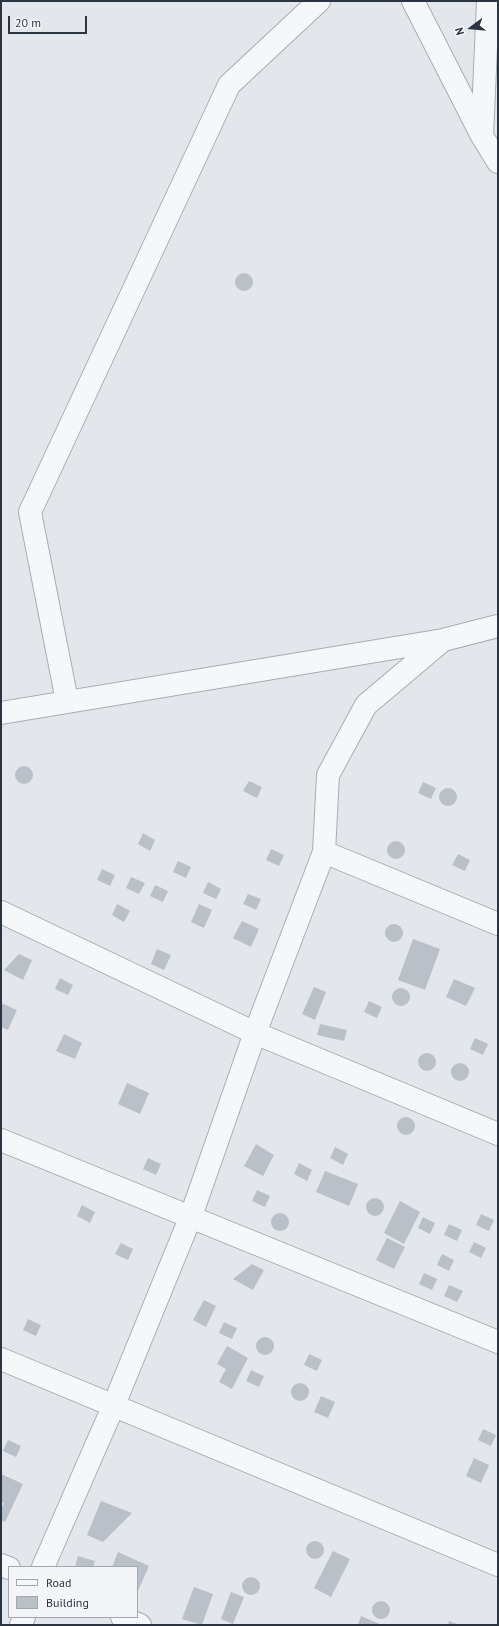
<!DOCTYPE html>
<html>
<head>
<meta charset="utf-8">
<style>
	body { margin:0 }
	#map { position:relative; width:499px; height:1626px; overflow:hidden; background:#e3e6ea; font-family:"PT Sans",sans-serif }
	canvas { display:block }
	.frame { position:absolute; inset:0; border:2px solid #2b3542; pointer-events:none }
	.legend { position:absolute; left:8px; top:1566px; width:130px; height:52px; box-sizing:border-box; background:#f3f5f8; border:1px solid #a3a8af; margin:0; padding:5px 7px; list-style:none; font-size:12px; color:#2b3542 }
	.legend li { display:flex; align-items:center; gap:8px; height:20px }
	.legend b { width:20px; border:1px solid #a3a8af }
	.north { position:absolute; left:451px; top:8px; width:40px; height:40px; -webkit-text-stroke:3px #f3f5f8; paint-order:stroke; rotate:254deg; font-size:11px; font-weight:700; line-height:16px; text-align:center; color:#2b3542 }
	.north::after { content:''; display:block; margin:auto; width:14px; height:18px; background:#2b3542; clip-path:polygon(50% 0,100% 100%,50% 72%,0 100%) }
	.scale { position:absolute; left:8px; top:16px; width:79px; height:18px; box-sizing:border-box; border:2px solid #2b3542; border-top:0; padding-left:5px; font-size:12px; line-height:14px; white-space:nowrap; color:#2b3542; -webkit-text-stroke:3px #f3f5f8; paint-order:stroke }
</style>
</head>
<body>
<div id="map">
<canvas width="499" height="1626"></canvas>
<div class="frame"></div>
<ul class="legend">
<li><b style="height:5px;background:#f6f7f9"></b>Road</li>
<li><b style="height:11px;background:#bac0c7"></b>Building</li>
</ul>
<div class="north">N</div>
<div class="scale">20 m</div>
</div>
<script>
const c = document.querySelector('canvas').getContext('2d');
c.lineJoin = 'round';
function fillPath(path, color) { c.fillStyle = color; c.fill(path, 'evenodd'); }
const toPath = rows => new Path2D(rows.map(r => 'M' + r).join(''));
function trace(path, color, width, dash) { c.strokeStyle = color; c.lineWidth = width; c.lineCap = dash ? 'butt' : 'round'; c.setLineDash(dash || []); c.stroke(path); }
fillPath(toPath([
	'235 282a9 9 0 1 1 18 0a9 9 0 1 1-18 0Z',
	'15 775a9 9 0 1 1 18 0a9 9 0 1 1-18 0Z',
	[249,781,262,787,257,798,243,791],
	[423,782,436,788,431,799,418,793],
	'439 797a9 9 0 1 1 18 0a9 9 0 1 1-18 0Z',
	[143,833,155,840,150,851,138,844],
	'387 850a9 9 0 1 1 18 0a9 9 0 1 1-18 0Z',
	[271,849,284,855,279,866,266,860],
	[458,854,470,860,465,871,452,865],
	[178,861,191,867,186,878,173,872],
	[102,869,115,875,110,886,97,880],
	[131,877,145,883,139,894,126,888],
	[208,882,221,889,216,899,203,893],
	[155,885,168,891,163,902,150,896],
	[248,894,261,899,256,910,243,904],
	[117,904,130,911,124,922,112,915],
	[199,904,212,910,204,928,191,922],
	[242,921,259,929,251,947,233,938],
	'385 933a9 9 0 1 1 18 0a9 9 0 1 1-18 0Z',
	[413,939,440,949,425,990,398,980],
	[157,949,171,955,164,970,151,964],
	[19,954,32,960,23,980,4,970],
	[60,978,73,985,68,995,55,989],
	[454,979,475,988,466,1006,446,997],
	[314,987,326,992,315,1020,302,1014],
	'392 997a9 9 0 1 1 18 0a9 9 0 1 1-18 0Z',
	[369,1001,382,1007,377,1018,364,1012],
	[1,1003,17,1010,8,1030,1,1027],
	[320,1024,347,1030,344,1041,317,1035],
	[64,1034,82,1043,75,1059,56,1051],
	[475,1038,488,1044,483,1055,470,1049],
	'418 1062a9 9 0 1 1 18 0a9 9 0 1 1-18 0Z',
	'451 1072a9 9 0 1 1 18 0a9 9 0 1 1-18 0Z',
	[127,1083,149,1093,140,1114,118,1104],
	'397 1126a9 9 0 1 1 18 0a9 9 0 1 1-18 0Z',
	[256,1144,274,1155,263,1176,244,1166],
	[335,1147,348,1154,343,1165,330,1158],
	[148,1158,161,1164,156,1175,143,1169],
	[299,1163,312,1170,307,1181,294,1174],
	[325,1171,358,1184,349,1206,316,1192],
	[257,1190,270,1196,265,1207,252,1201],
	'366 1207a9 9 0 1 1 18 0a9 9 0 1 1-18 0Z',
	[400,1201,420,1212,404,1244,384,1233],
	[82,1205,95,1212,90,1223,77,1216],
	'271 1222a9 9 0 1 1 18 0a9 9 0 1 1-18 0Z',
	[481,1214,494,1220,489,1231,476,1225],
	[423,1217,435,1223,430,1234,418,1228],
	[449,1224,462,1230,457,1241,444,1235],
	[387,1238,405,1247,394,1269,376,1260],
	[474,1242,486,1248,481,1258,469,1252],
	[121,1243,133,1249,128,1260,115,1254],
	[442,1254,454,1260,449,1271,437,1265],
	[252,1264,264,1270,253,1290,233,1279],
	[424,1273,437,1279,432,1290,419,1284],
	[449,1285,463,1291,457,1302,444,1296],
	[204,1300,216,1306,206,1327,193,1320],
	[28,1319,41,1325,36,1336,23,1330],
	[224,1322,237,1328,232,1339,219,1333],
	'256 1346a9 9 0 1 1 18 0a9 9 0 1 1-18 0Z',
	[227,1346,248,1358,232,1389,219,1382,226,1369,217,1364],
	[309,1354,322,1360,317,1371,304,1365],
	[251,1370,264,1376,259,1387,246,1381],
	'291 1392a9 9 0 1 1 18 0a9 9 0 1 1-18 0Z',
	[321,1396,335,1402,328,1418,314,1412],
	[483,1429,496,1435,491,1446,478,1440],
	[8,1440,21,1446,16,1457,3,1451],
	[474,1458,489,1465,481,1483,466,1476],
	[1,1474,23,1484,5,1522,1,1520,1,1509,4,1503,1,1502],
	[101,1501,132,1513,103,1542,87,1535],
	'306 1550a9 9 0 1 1 18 0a9 9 0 1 1-18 0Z',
	[333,1551,350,1559,331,1597,314,1588],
	[118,1552,149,1566,137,1593,137,1567,112,1567],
	[78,1556,95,1561,93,1567,75,1567],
	'242 1586a9 9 0 1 1 18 0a9 9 0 1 1-18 0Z',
	[194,1587,213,1594,202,1625,182,1619],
	[231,1592,244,1597,233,1624,221,1619],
	'372 1610a9 9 0 1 1 18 0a9 9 0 1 1-18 0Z',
	[361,1616,382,1625,358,1625],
	[449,1621,460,1625,448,1625]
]), '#bac0c7');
const minor = toPath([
	[413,1,482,136,498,162],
	[482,136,488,1],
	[67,701,30,512,229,85,319,1],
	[1,713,443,640,498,626],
	[324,852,498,924],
	[1,912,255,1033,498,1134],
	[1,1140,498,1342],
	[1,1359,498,1565],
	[1,1565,9,1568],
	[43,1567,113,1407,191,1216,255,1033,324,852,328,775,366,705,443,640],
	[122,1617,140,1625],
	[21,1625,24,1617]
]);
trace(minor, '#a8adb4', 24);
trace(minor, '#f6f7f9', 22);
</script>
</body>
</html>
